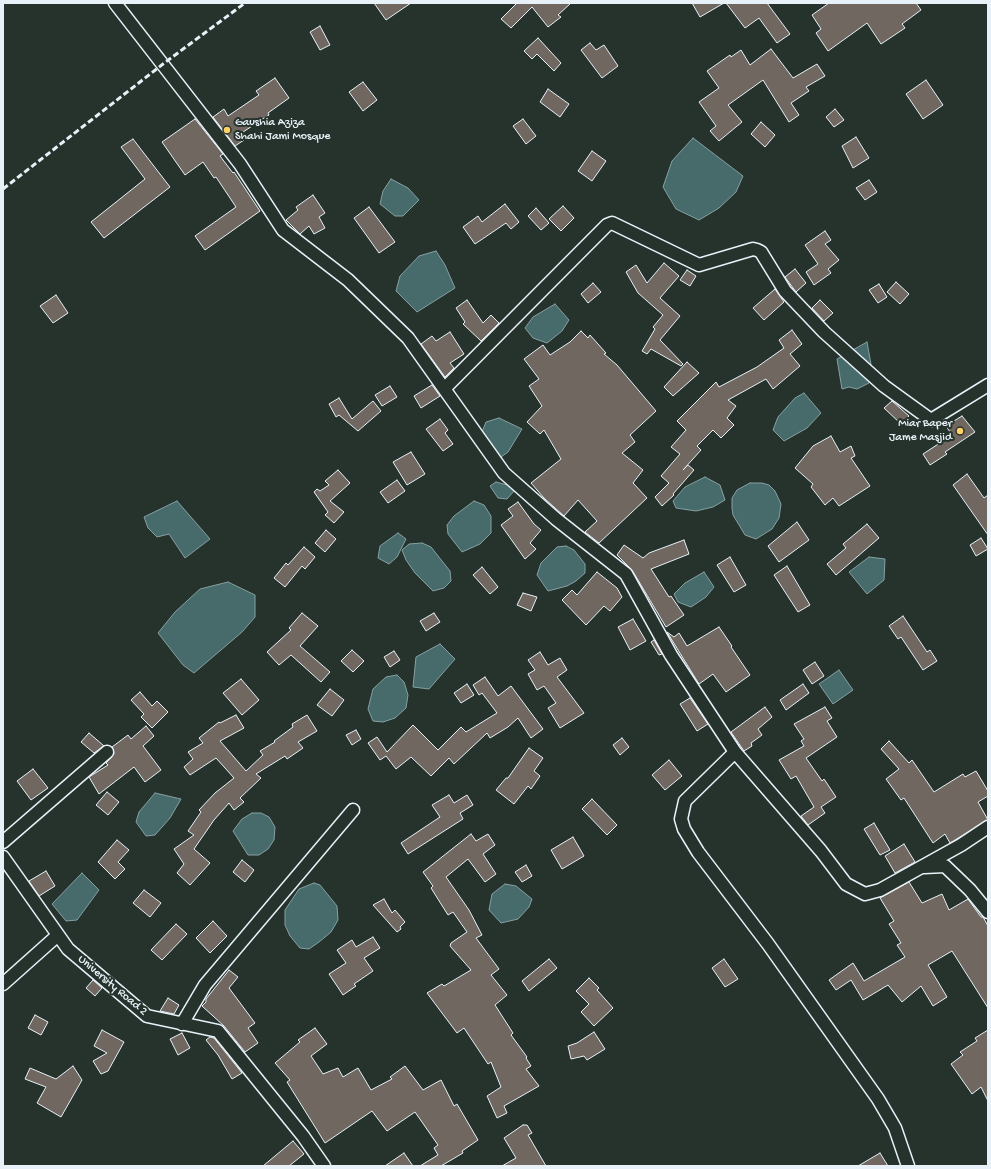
<!DOCTYPE html>
<html>
<head>
<meta charset="utf-8">
<style>
	body { margin:0 }
	#map { position:relative; width:991px; height:1169px; overflow:hidden; background:#26332d; font-family:"Gochi Hand",sans-serif }
	canvas { display:block }
	.frame { position:absolute; inset:0; border:4px solid #e8f1f8; pointer-events:none }
</style>
</head>
<body>
<div id="map">
<canvas width="991" height="1169"></canvas>
<div class="frame"></div>
</div>
<script>
const c = document.querySelector('canvas').getContext('2d');
c.lineJoin = 'round';
function fillPath(path, color) { c.fillStyle = color; c.fill(path, 'evenodd'); }
const toPath = rows => new Path2D(rows.map(r => 'M' + r).join(''));
function trace(path, color, width, dash) { c.strokeStyle = color; c.lineWidth = width; c.lineCap = dash ? 'butt' : 'round'; c.setLineDash(dash || []); c.stroke(path); }
function write(font, color, halo, rows, align = 'center') {
  c.font = font + ' "Gochi Hand",sans-serif'; c.lineWidth = 4; c.setLineDash([]); c.textBaseline = 'middle'; c.strokeStyle = halo; c.fillStyle = color; for (const [text, x, y, turn = 0] of rows) {
    c.save(); c.translate(x, y); c.rotate((+turn || 0) * Math.PI / 180); c.textAlign = isNaN(turn) ? turn : align; if (halo) c.strokeText(text, 0, 0); c.fillText(text, 0, 0); c.restore();
  }
}
const water = toPath([
	[693,138,743,176,736,192,719,208,699,220,676,209,663,187,672,161,693,138],
	[391,179,408,188,419,200,403,216,395,216,380,204,383,191,391,179],
	[436,251,445,265,455,288,417,312,396,291,400,276,419,256,436,251],
	[555,304,569,320,562,331,547,343,533,338,525,328,533,317,555,304],
	[867,342,872,370,869,383,857,389,849,387,842,389,837,359,867,342],
	[804,393,821,413,807,428,784,441,773,430,778,417,795,398,804,393],
	[499,418,522,429,508,452,501,457,488,446,482,432,486,422,499,418],
	[705,477,720,485,725,500,713,507,696,511,676,508,673,501,685,487,705,477],
	[496,482,511,486,514,491,507,499,498,498,490,486,496,482],
	[750,483,762,483,769,485,775,491,781,504,779,518,772,529,756,539,745,535,733,515,732,508,732,498,737,490,750,483],
	[177,501,210,539,185,558,169,534,157,537,148,528,144,517,177,501],
	[474,501,484,505,491,516,491,533,480,544,462,552,448,534,447,525,454,516,474,501],
	[398,533,406,539,397,557,389,564,378,558,380,546,398,533],
	[422,543,431,547,450,571,451,581,444,588,433,591,415,573,406,560,402,550,409,544,422,543],
	[566,546,574,550,585,564,585,573,576,581,567,586,548,591,537,575,541,563,557,547,566,546],
	[869,557,885,559,884,580,867,594,849,572,869,557],
	[704,572,714,587,706,597,691,607,678,602,674,594,685,583,704,572],
	[228,582,255,595,255,617,242,632,194,673,183,665,158,633,175,612,200,589,228,582],
	[440,644,455,659,429,689,413,687,416,657,440,644],
	[839,670,853,690,833,704,819,684,839,670],
	[397,675,404,682,408,695,406,708,395,718,383,722,373,721,368,709,373,689,386,677,397,675],
	[155,793,181,799,170,818,155,835,146,836,136,822,139,812,155,793],
	[252,813,261,813,269,817,275,827,274,840,268,849,259,855,248,855,233,831,242,819,252,813],
	[82,873,99,890,77,920,66,921,52,904,82,873],
	[314,883,320,885,337,906,338,920,331,932,319,942,309,949,300,948,290,936,285,925,285,910,299,889,314,883],
	[505,884,516,886,532,899,529,907,518,919,501,923,489,910,492,894,505,884]
]);
fillPath(water, '#476b6a');
trace(water, '#87a1a3', 1);
const building = toPath([
	[374,3,411,3,386,20,374,3],
	[517,3,571,3,558,15,561,17,548,27,532,7,511,28,501,19,517,3],
	[692,3,724,3,700,17,692,3],
	[726,3,767,3,790,34,777,43,759,18,745,28,726,3],
	[829,3,916,3,921,10,902,24,905,28,881,44,867,23,828,51,816,33,821,29,812,15,829,3],
	[320,26,330,45,320,50,310,32,320,26],
	[538,38,561,63,554,71,537,54,532,59,524,51,538,38],
	[590,43,596,50,604,45,618,66,602,78,581,50,590,43],
	[771,49,793,78,817,64,825,76,806,87,809,91,791,103,799,115,789,122,763,80,728,105,742,122,719,141,710,131,716,126,699,102,719,88,707,71,730,55,731,57,741,50,750,65,771,49],
	[275,78,289,98,268,113,269,115,240,134,244,140,235,146,213,117,224,109,228,116,259,95,256,91,275,78],
	[926,80,943,105,923,119,906,94,926,80],
	[363,82,377,100,363,111,349,92,363,82],
	[548,89,569,104,560,117,540,102,548,89],
	[835,109,844,120,834,127,826,117,835,109],
	[195,119,223,154,220,156,233,173,234,172,260,211,205,250,195,236,236,207,216,177,214,178,203,162,185,175,162,142,195,119],
	[523,119,536,136,526,144,513,126,523,119],
	[761,122,775,135,765,147,751,134,761,122],
	[856,137,869,158,853,168,842,146,856,137],
	[133,139,170,187,104,238,91,222,145,179,121,147,133,139],
	[592,151,606,161,592,181,578,171,592,151],
	[869,180,877,192,865,200,856,188,869,180],
	[313,195,325,213,319,217,325,228,314,234,309,226,300,234,286,220,298,210,296,207,313,195],
	[505,204,519,222,511,229,506,223,475,244,463,227,478,216,482,222,505,204],
	[563,206,574,218,561,231,549,219,563,206],
	[369,207,395,242,379,253,354,218,369,207],
	[536,208,549,223,541,230,528,216,536,208],
	[825,231,831,240,825,244,839,260,828,269,831,273,814,285,806,272,818,264,805,245,825,231],
	[664,263,679,276,660,298,680,316,660,340,683,364,681,366,651,349,647,354,642,351,655,329,653,327,663,315,638,293,626,272,636,265,647,283,664,263],
	[795,269,806,283,796,292,785,277,795,269],
	[687,270,696,276,690,286,680,280,687,270],
	[896,282,909,294,900,304,887,292,896,282],
	[593,283,601,292,588,303,581,294,593,283],
	[879,284,887,297,878,303,869,290,879,284],
	[775,289,784,302,764,320,753,308,775,289],
	[56,295,68,313,53,323,40,306,56,295],
	[467,300,483,323,491,315,499,323,481,341,463,324,465,322,456,308,467,300],
	[820,300,833,313,824,321,812,308,820,300],
	[792,330,802,344,790,354,800,366,773,389,766,379,728,400,736,406,727,418,734,425,721,438,713,430,697,446,701,450,683,470,688,465,694,470,673,494,674,495,662,506,655,497,669,483,661,476,680,454,671,447,686,430,677,421,716,382,719,387,757,367,784,348,779,340,792,330],
	[581,331,588,338,590,335,606,353,604,354,617,365,656,411,630,435,635,442,622,453,643,470,633,483,647,498,599,543,585,532,597,521,578,500,564,516,544,498,531,483,561,459,544,430,540,434,527,422,542,406,529,386,539,379,524,359,543,345,550,355,570,342,581,331],
	[450,332,464,354,450,363,454,368,445,377,421,344,432,336,436,341,450,332],
	[687,362,699,373,673,396,664,387,687,362],
	[432,385,440,396,421,408,414,396,432,385],
	[390,386,397,397,382,406,375,395,390,386],
	[339,398,352,419,373,401,381,411,358,431,339,415,336,417,329,404,339,398],
	[892,401,909,416,901,424,884,408,892,401],
	[962,416,975,432,945,452,947,454,930,465,923,454,952,435,946,426,962,416],
	[440,419,448,430,445,433,453,444,443,451,426,429,440,419],
	[831,436,840,452,851,446,855,456,851,458,870,486,839,506,833,498,825,505,811,487,813,484,795,468,813,446,831,436],
	[411,452,425,474,407,485,393,462,411,452],
	[338,470,350,483,330,501,344,512,334,523,325,515,328,512,314,492,317,489,320,491,329,485,325,481,338,470],
	[967,474,984,498,988,495,988,535,953,485,967,474],
	[397,480,405,491,388,503,380,492,397,480],
	[518,502,534,524,541,530,530,543,536,549,525,559,501,525,513,516,508,509,518,502],
	[797,522,809,540,779,562,768,546,797,522],
	[867,524,879,538,836,575,827,564,846,548,843,544,867,524],
	[326,530,336,539,325,552,315,543,326,530],
	[981,538,988,549,976,556,970,545,981,538],
	[684,540,689,554,651,569,669,597,671,596,684,615,666,627,632,570,617,555,624,545,643,558,649,553,684,540],
	[304,547,315,557,305,569,302,566,285,587,274,578,286,563,288,565,304,547],
	[730,557,746,585,734,592,717,565,730,557],
	[787,566,810,605,798,612,774,575,787,566],
	[482,567,498,587,490,594,473,575,482,567],
	[597,572,617,588,622,597,610,611,604,606,586,625,562,600,572,590,577,595,597,572],
	[523,593,537,597,531,611,517,605,523,593],
	[302,613,318,626,300,646,330,672,321,682,291,655,279,665,267,652,291,630,289,628,302,613],
	[434,613,440,622,426,631,420,621,434,613],
	[903,616,927,652,930,650,937,661,923,670,901,637,898,639,889,626,903,616],
	[633,619,646,641,630,650,618,627,633,619],
	[719,627,732,646,731,647,750,675,726,692,713,674,699,684,667,632,674,637,679,633,687,646,719,627],
	[654,640,662,654,659,655,651,642,654,640],
	[352,650,364,661,353,672,341,661,352,650],
	[394,651,400,660,390,667,384,657,394,651],
	[540,652,548,665,560,658,567,670,557,677,584,713,560,728,548,708,556,703,544,686,537,690,528,674,535,670,528,660,540,652],
	[815,662,824,676,812,684,803,670,815,662],
	[485,677,498,696,511,686,543,729,531,738,518,718,508,727,490,738,487,733,454,764,449,758,431,776,411,757,396,769,386,756,380,760,368,743,377,737,387,752,413,725,438,750,461,727,466,732,497,713,482,693,479,695,473,685,485,677],
	[241,679,259,700,242,715,223,693,241,679],
	[467,684,474,695,461,703,454,693,467,684],
	[803,684,809,693,786,710,780,700,803,684],
	[330,689,344,700,332,716,317,705,330,689],
	[140,692,152,706,157,701,168,712,152,728,141,717,144,714,131,700,140,692],
	[690,698,708,724,697,731,680,704,690,698],
	[765,707,772,717,758,729,762,735,751,743,752,746,744,751,731,732,765,707],
	[825,707,832,718,827,721,837,737,806,758,822,781,824,779,836,797,821,807,825,813,808,825,801,816,814,807,796,776,791,779,779,760,804,746,801,741,804,739,794,724,825,707],
	[236,715,244,728,220,741,246,771,263,755,260,751,275,742,274,741,293,727,292,724,307,715,317,731,298,742,303,748,287,759,285,756,256,774,261,778,240,798,244,802,234,810,229,803,214,820,194,849,210,863,190,885,177,873,184,864,174,849,194,835,188,831,201,812,199,810,215,793,234,778,216,758,190,775,184,767,193,759,188,752,203,743,199,738,219,722,220,723,236,715],
	[146,726,154,736,143,746,161,770,145,782,134,767,99,794,89,777,108,765,106,763,114,754,112,747,128,735,131,739,146,726],
	[356,730,361,739,352,745,346,735,356,730],
	[89,733,104,746,94,753,81,742,89,733],
	[622,738,629,747,620,755,613,745,622,738],
	[889,741,909,763,912,760,934,792,963,774,965,777,976,771,988,791,988,796,978,802,988,820,950,843,945,834,933,843,904,798,901,800,886,779,899,769,881,749,889,741],
	[529,748,543,758,534,771,540,776,531,789,528,786,514,804,496,790,506,778,508,778,529,748],
	[669,760,682,776,665,790,652,775,669,760],
	[33,769,48,788,31,800,17,781,33,769],
	[107,792,119,802,108,815,96,805,107,792],
	[449,795,454,803,467,795,473,805,460,813,463,819,408,854,401,843,440,817,432,805,449,795],
	[592,799,617,825,607,835,582,809,592,799],
	[874,823,890,850,880,855,864,829,874,823],
	[471,834,476,841,488,834,495,845,483,854,496,874,485,882,468,859,446,877,469,910,482,935,476,938,499,969,491,975,507,995,495,1005,513,1033,511,1035,527,1057,526,1058,531,1066,526,1069,539,1086,504,1106,507,1113,497,1118,487,1096,501,1087,491,1062,488,1064,464,1028,457,1033,427,993,442,984,444,986,471,970,450,946,451,943,467,932,453,912,448,915,431,888,433,886,423,872,471,834],
	[573,837,584,856,562,869,551,850,573,837],
	[117,840,129,850,118,862,125,869,115,879,98,862,117,840],
	[904,844,915,862,895,873,885,856,904,844],
	[242,860,254,870,245,882,233,872,242,860],
	[526,865,532,876,522,882,515,872,526,865],
	[46,871,55,886,39,896,29,881,46,871],
	[909,882,922,903,942,894,949,910,968,899,981,917,983,917,988,926,988,1008,952,951,928,965,947,997,933,1006,921,986,902,1002,888,985,863,1000,851,980,836,990,829,980,853,963,864,981,905,957,897,945,901,943,889,924,894,921,880,898,909,882],
	[144,890,161,903,150,917,133,903,144,890],
	[384,899,392,913,395,910,405,922,400,927,401,929,397,932,373,905,384,899],
	[213,921,227,936,210,953,196,938,213,921],
	[176,924,187,934,162,960,151,950,176,924],
	[373,937,380,948,364,958,373,971,354,984,356,986,343,995,329,974,346,963,337,950,352,940,356,947,373,937],
	[549,959,557,968,529,991,522,981,549,959],
	[724,959,738,979,725,987,712,968,724,959],
	[229,970,238,977,229,988,255,1023,248,1028,258,1043,245,1052,224,1026,202,1006,206,1002,206,999,229,970],
	[589,978,599,988,597,990,613,1008,594,1026,581,1012,589,1004,576,991,589,978],
	[93,980,102,988,95,996,86,988,93,980],
	[168,998,179,1005,174,1014,160,1011,168,998],
	[35,1015,48,1022,41,1035,28,1028,35,1015],
	[315,1028,327,1044,311,1056,323,1074,338,1068,343,1077,358,1068,371,1090,392,1079,390,1077,405,1066,423,1090,441,1080,454,1106,457,1104,478,1140,462,1151,463,1153,441,1166,420,1166,438,1155,434,1148,438,1145,415,1112,387,1131,372,1111,325,1143,287,1082,290,1080,275,1063,300,1042,298,1040,315,1028],
	[102,1030,124,1042,108,1071,101,1074,93,1061,107,1053,94,1046,102,1030],
	[988,1030,988,1101,981,1087,972,1094,951,1064,963,1055,960,1052,977,1041,975,1038,988,1030],
	[594,1032,605,1049,587,1060,584,1056,571,1059,568,1046,577,1043,594,1032],
	[182,1033,190,1048,178,1055,170,1039,182,1033],
	[210,1037,214,1038,242,1073,232,1079,218,1055,206,1040,210,1037],
	[73,1066,82,1080,61,1117,37,1103,46,1087,25,1079,30,1068,56,1079,73,1066],
	[523,1125,527,1125,532,1133,528,1135,546,1166,502,1166,516,1158,504,1138,523,1125],
	[293,1141,304,1154,289,1166,263,1166,293,1141],
	[404,1153,413,1166,385,1166,404,1153],
	[880,1153,888,1166,858,1166,880,1153]
]);
fillPath(building, '#706760');
trace(building, '#e8f1f8', 1);
const minor = toPath([
	[115,3,240,164,283,230,348,280,408,338,504,473,556,519,626,574,671,655,735,752,685,801,681,819,684,829,698,852,768,944,878,1099,895,1128,908,1166],
	[445,388,607,225,612,223,699,265,753,249,757,250,761,252,785,291,824,332,884,386,931,420,988,385],
	[735,752,821,851,846,884,865,894,880,890,961,845,988,827],
	[3,842,107,752],
	[3,857,68,949,147,1016,218,1031,303,1136,324,1166],
	[924,867,945,866,970,890,988,912],
	[3,984,58,935],
	[182,1024,205,985,353,810]
]);
trace(minor, '#e8f1f8', 15);
trace(minor, '#26332d', 12);
trace(toPath([
	[3,189,163,64,245,3]
]), '#e8f1f8', 3, [6, 3]);
for (const [x, y, r, color] of [
	[227,130,4,"#ffd166"],
	[960,431,4,"#ffd166"]
]) { const dot = new Path2D(); dot.arc(x, y, r, 0, 2 * Math.PI); c.fillStyle = color; c.fill(dot); trace(dot, '#26332d', 1.5); }
write('12px', '#e8f1f8', '#26332d', [
	["Gaushia Aziza",235,123],
	["Shahi Jami Mosque",235,137],
	["Miar Baper",952,424,"right"],
	["Jame Masjid",952,438,"right"]
], 'left');
write('12px', '#e8f1f8', '#26332d', [
	["University Road 2",112,986,40]
]);
</script>
</body>
</html>
